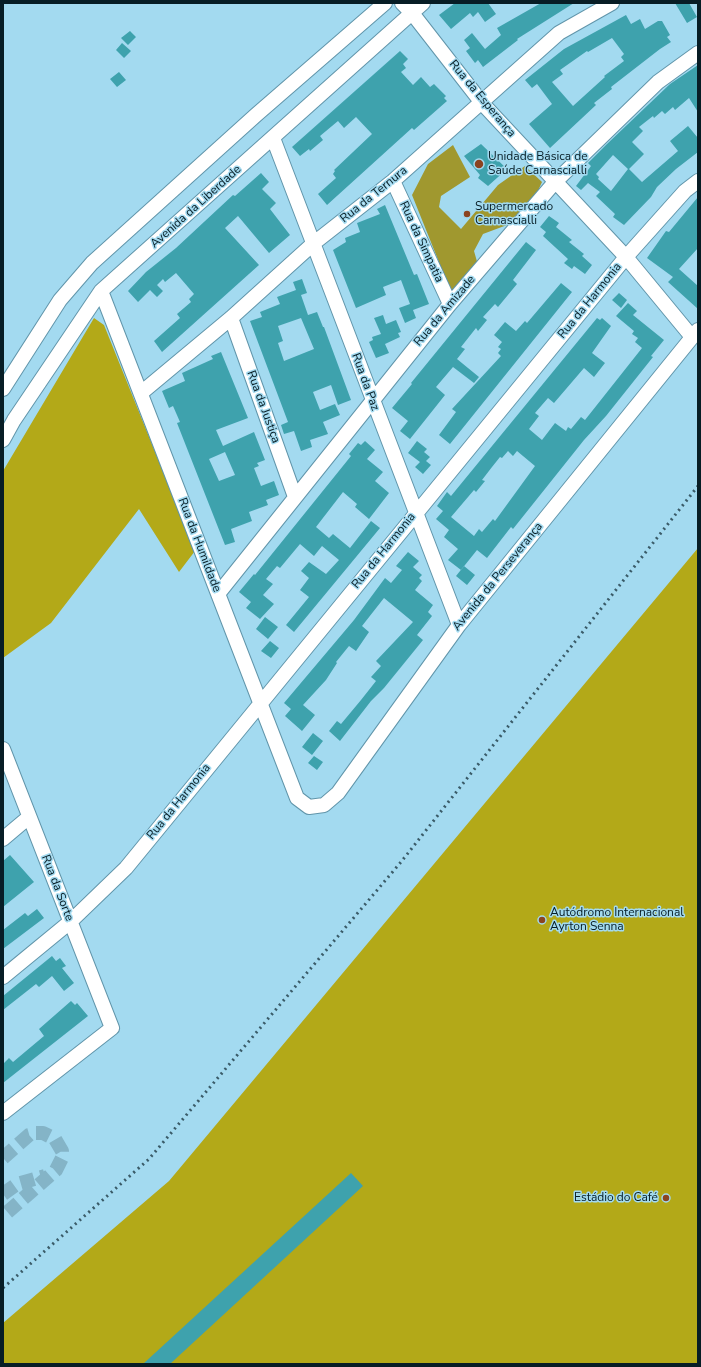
<!DOCTYPE html>
<html>
<head>
<meta charset="utf-8">
<style>
	body { margin:0 }
	#map { position:relative; width:701px; height:1367px; overflow:hidden; background:#a3daf0; font-family:"Nunito Sans",sans-serif }
	canvas { display:block }
	.frame { position:absolute; inset:0; border:4px solid #071d25; pointer-events:none }
</style>
</head>
<body>
<div id="map">
<canvas width="701" height="1367"></canvas>
<div class="frame"></div>
</div>
<script>
const c = document.querySelector('canvas').getContext('2d');
c.lineJoin = 'round';
function fillPath(path, color) { c.fillStyle = color; c.fill(path, 'evenodd'); }
const toPath = rows => new Path2D(rows.map(r => 'M' + r).join(''));
function trace(path, color, width, dash) { c.strokeStyle = color; c.lineWidth = width; c.lineCap = dash ? 'butt' : 'round'; c.setLineDash(dash || []); c.stroke(path); }
function write(font, color, halo, rows, align = 'center') {
  c.font = font + ' "Nunito Sans",sans-serif'; c.lineWidth = 3; c.setLineDash([]); c.textBaseline = 'middle'; c.strokeStyle = halo; c.fillStyle = color; for (const [text, x, y, turn = 0] of rows) {
    c.save(); c.translate(x, y); c.rotate((+turn || 0) * Math.PI / 180); c.textAlign = isNaN(turn) ? turn : align; if (halo) c.strokeText(text, 0, 0); c.fillText(text, 0, 0); c.restore();
  }
}
fillPath(toPath([
	[94,318,104,325,195,551,179,572,139,509,51,623,3,658,3,471],
	[698,548,698,1364,3,1364,3,1323,169,1181]
]), '#b3a918');
fillPath(toPath([
	[453,145,470,177,441,196,439,207,461,229,498,185,525,166,542,182,536,195,507,225,483,234,474,251,478,265,451,292,412,195,428,164]
]), '#a0982f');
fillPath(toPath([
	[455,3,488,3,496,14,485,22,478,12,473,17,470,13,451,29,439,15],
	[541,3,574,3,517,39,518,40,483,67,478,60,475,63,466,51,470,48,464,40,472,33,485,49,501,35,497,28],
	[675,3,689,3,697,17,687,23],
	[626,15,631,24,640,19,645,29,658,21,662,21,670,35,667,37,671,42,660,49,611,87,612,89,594,103,596,105,550,148,529,124,552,104,537,84,532,88,525,80,564,49],
	[612,38,624,54,621,57,624,61,604,76,605,77,573,106,552,82,563,74,560,70,587,51,588,52],
	[130,31,136,37,128,45,121,38],
	[122,43,131,51,124,58,116,50],
	[400,51,408,59,403,64,406,68,401,72,413,85,421,77,430,87,434,84,446,96,444,98,447,101,414,130,412,128,327,205,318,194,336,178,333,174,335,171,334,170,372,134,356,117,344,128,338,121,320,136,323,140,310,151,309,149,300,156,292,147],
	[698,65,698,112,689,98,675,110,673,107,665,114,662,111,654,118,653,116,639,127,643,131,632,142,644,154,629,169,642,182,678,151,670,141,688,126,698,138,698,152,676,169,657,187,651,197,624,225,613,217,615,214,596,196,600,192,588,183,581,190,576,186,591,166,588,163,607,144,670,84],
	[613,155,628,169,611,191,598,179,599,177,596,174],
	[119,72,126,80,117,87,110,79],
	[481,144,507,169,488,186,478,178,480,175,464,156],
	[261,173,269,182,262,189,276,203,270,209,290,235,269,253,238,216,225,228,259,265,162,352,154,341,180,318,177,314,191,302,189,299,194,294,176,273,165,282,163,279,157,285,163,291,157,297,150,290,138,302,128,291,146,272,176,248,233,195,235,196],
	[698,197,698,248,679,269,698,286,698,309,668,282,673,277,647,258,666,231,669,232],
	[385,205,414,275,417,274,429,304,413,310,416,318,405,323,399,308,410,304,401,280,383,287,386,295,356,308,333,250,346,242,345,238,360,232,357,223,380,214,377,209],
	[549,216,559,223,556,227,572,240,569,242,584,254,582,256,592,265,585,274,574,266,572,269,564,263,568,259,543,236,546,232,540,227],
	[526,242,536,250,513,280,517,284,498,307,495,304,483,317,487,320,478,331,476,328,461,347,465,349,457,359,479,377,474,383,453,367,436,387,445,395,410,439,400,431,408,421,392,408,412,384,411,383],
	[302,279,307,293,301,295,308,315,317,312,323,327,324,327,351,400,338,405,331,385,313,392,320,410,335,404,340,415,323,422,328,434,310,440,312,447,301,451,294,431,284,434,281,425,288,422,250,321,262,317,260,312,280,304,277,297,296,290,293,282],
	[301,318,314,349,284,361,278,343,283,341,278,326],
	[561,283,572,292,450,444,439,435,456,412,452,409,501,356,498,353,501,349,498,347,502,342,494,335,505,322,516,331,525,321,527,323],
	[619,293,627,300,621,308,612,300],
	[628,303,637,311,633,315,664,340,651,356,653,357,606,416,584,440,513,529,511,527,487,558,477,550,461,570,448,560,458,549,444,537,449,530,436,519,443,511,437,506,447,492,451,496,597,318,600,320,602,318,611,326,592,353,605,363,594,377,584,368,554,403,548,398,535,413,539,416,529,429,542,440,555,423,566,431,568,427,571,429,581,417,585,420,642,348,635,342,638,338,632,334,634,331,616,316],
	[508,451,513,456,517,451,535,466,495,521,493,519,482,532,479,529,474,536,451,517,474,490,476,492,485,481,482,480,492,467,500,457,502,458],
	[383,315,386,324,396,320,401,332,398,333,400,337,385,344,389,353,376,358,369,342,373,340,372,337,381,334,374,318],
	[221,352,248,418,216,430,223,446,254,432,265,460,257,463,259,466,254,468,261,486,274,481,279,495,266,500,268,505,249,512,252,521,231,529,235,542,225,545,177,423,180,422,173,406,169,408,162,391,185,381,182,373,213,359,211,356],
	[225,452,235,475,219,481,209,459],
	[365,441,375,450,367,459,383,472,375,481,389,493,369,519,355,507,357,504,343,492,316,527,329,538,333,534,350,548,371,521,380,528,294,632,286,625,309,597,300,590,309,578,301,571,309,562,326,574,339,560,322,546,314,556,300,544,280,568,277,566,266,579,273,584,263,595,274,604,260,619,246,608,251,602,239,592,254,574,255,575,351,456,349,454,358,443,361,445],
	[417,441,427,449,424,452,430,457,426,461,431,465,423,474,415,467,420,462,408,453],
	[408,552,419,561,413,567,422,575,419,578,422,581,415,590,433,605,428,612,432,616,417,635,423,640,384,688,371,701,340,741,329,731,337,721,341,724,361,700,376,681,371,677,381,666,376,661,413,622,384,598,362,626,369,632,356,651,349,646,336,662,337,663,326,680,303,705,315,715,302,731,285,716,291,709,284,703,354,620,385,578,391,583,402,570,396,566],
	[464,566,475,575,467,585,456,576],
	[265,617,278,627,268,639,256,629],
	[270,641,279,648,271,658,261,651],
	[313,733,323,741,312,755,302,747],
	[314,756,323,762,317,770,308,763],
	[10,855,34,882,3,907,3,861],
	[37,909,44,918,3,949,3,930,25,913,28,916],
	[52,956,56,961,60,958,66,966,62,968,74,983,64,991,52,976,39,987,36,984,3,1010,3,996],
	[71,1001,75,1005,77,1003,88,1016,3,1083,3,1064,9,1058,13,1062,44,1036,39,1029],
	[351,1173,363,1186,170,1364,143,1364]
]), '#3ea2ad');
trace(toPath([
	[3,1158,29,1135,36,1133,43,1133,55,1139,62,1151,62,1158,56,1170,3,1216],
	[3,1194,17,1184,45,1176]
]), '#84b4c7', 14, [14, 7]);
const minor = toPath([
	[402,3,412,13,482,103,626,257,692,337],
	[273,138,459,625],
	[393,181,450,304],
	[101,291,297,798,309,807,324,805,338,793,459,625,698,330],
	[231,318,295,497],
	[3,389,60,300,92,263,256,115,385,3],
	[141,393,231,318,314,243,393,181,559,33,612,3],
	[3,440,14,420,101,291,423,3],
	[218,594,450,304,555,182,658,82,698,53],
	[3,749,112,1028,3,1113],
	[3,839,29,817],
	[3,977,70,922,126,868,626,257,685,191,698,181]
]);
trace(minor, '#6195aa', 16);
trace(minor, '#fff', 14);
trace(toPath([
	[3,1288,149,1159,401,862,698,486]
]), '#3a5b68', 3, [2, 4]);
for (const [x, y, r, color] of [
	[479,164,5,"#8b4420"],
	[467,214,4,"#8b4420"],
	[542,920,4,"#8b4420"],
	[666,1198,4,"#8b4420"]
]) { const dot = new Path2D(); dot.arc(x, y, r, 0, 2 * Math.PI); c.fillStyle = color; c.fill(dot); trace(dot, '#a3daf0', 1.5); }
write('12px', '#071d25', '#a3daf0', [
	["Rua da Esperança",482,99,50],
	["Rua da Ternura",374,195,-39],
	["Avenida da Liberdade",196,207,-42],
	["Rua da Simpatia",421,242,65],
	["Rua da Harmonia",590,301,-51],
	["Rua da Amizade",445,311,-50],
	["Rua da Paz",365,382,70],
	["Rua da Justiça",263,407,70],
	["Rua da Humildade",199,545,69],
	["Rua da Harmonia",384,551,-51],
	["Avenida da Perseverança",498,577,-51],
	["Rua da Harmonia",179,802,-51],
	["Rua da Sorte",57,888,69]
]);
write('12px', '#071d25', '#a3daf0', [
	["Unidade Básica de",488,157],
	["Saúde Carnascialli",488,171],
	["Supermercado",475,207],
	["Carnascialli",475,221],
	["Autódromo Internacional",550,913],
	["Ayrton Senna",550,927],
	["Estádio do Café",658,1198,"right"]
], 'left');
</script>
</body>
</html>
